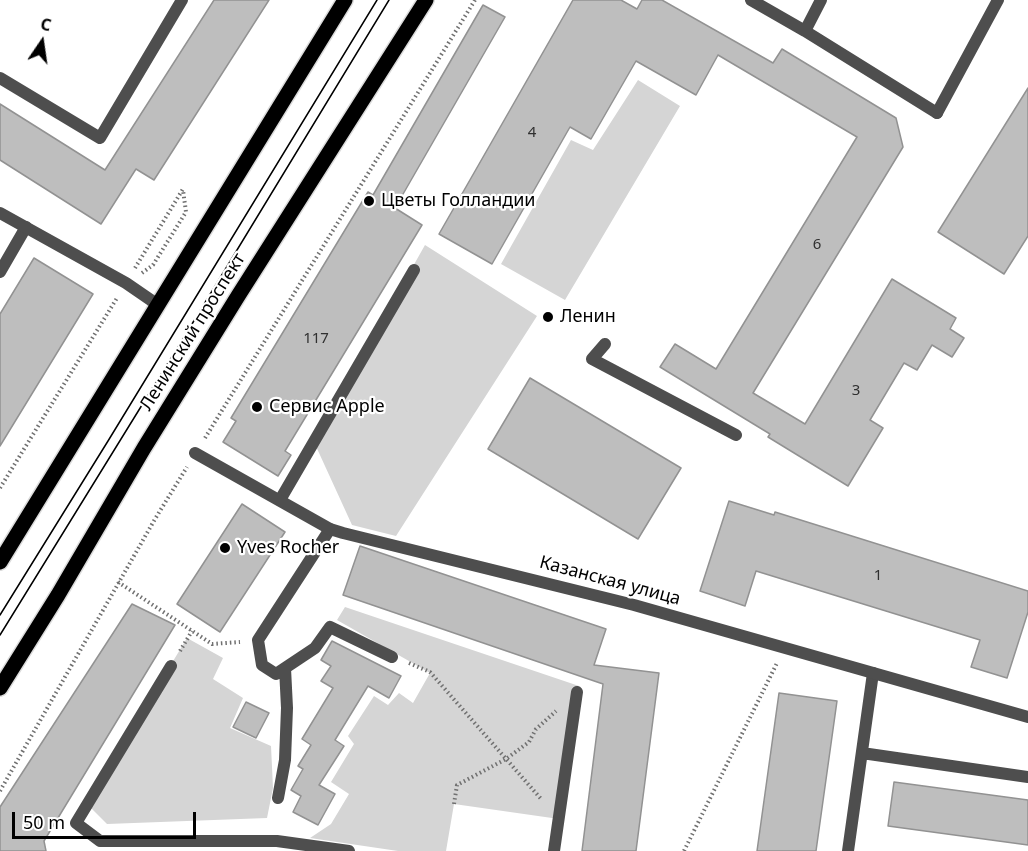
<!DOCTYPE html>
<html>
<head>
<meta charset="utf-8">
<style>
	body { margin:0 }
	#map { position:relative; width:1028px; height:851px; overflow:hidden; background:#fff; font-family:"Noto Sans",sans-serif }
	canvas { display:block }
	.north { position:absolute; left:12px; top:12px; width:60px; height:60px; -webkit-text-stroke:4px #fff; paint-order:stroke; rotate:13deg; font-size:16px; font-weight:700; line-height:24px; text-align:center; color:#000 }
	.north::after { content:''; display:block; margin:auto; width:21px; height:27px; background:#000; clip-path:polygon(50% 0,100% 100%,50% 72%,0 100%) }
	.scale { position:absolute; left:12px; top:812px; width:184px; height:27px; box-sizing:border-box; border:3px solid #000; border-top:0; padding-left:8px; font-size:18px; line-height:21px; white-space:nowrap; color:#000; -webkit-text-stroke:4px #fff; paint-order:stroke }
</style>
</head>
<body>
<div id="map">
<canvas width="1028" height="851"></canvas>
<div class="north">С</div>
<div class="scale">50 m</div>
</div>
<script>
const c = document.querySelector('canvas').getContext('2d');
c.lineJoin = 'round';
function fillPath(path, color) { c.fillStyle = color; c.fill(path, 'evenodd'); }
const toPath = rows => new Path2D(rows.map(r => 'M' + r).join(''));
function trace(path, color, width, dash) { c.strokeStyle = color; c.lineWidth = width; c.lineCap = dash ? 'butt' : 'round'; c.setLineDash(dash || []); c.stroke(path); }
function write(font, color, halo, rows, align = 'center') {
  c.font = font + ' "Noto Sans",sans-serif'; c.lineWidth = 4.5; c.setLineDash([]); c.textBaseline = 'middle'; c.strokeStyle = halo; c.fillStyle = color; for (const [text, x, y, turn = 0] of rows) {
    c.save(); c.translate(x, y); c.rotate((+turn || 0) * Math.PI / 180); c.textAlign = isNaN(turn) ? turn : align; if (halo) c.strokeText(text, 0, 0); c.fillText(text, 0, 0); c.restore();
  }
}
fillPath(toPath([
	[638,80,680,106,565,300,501,264,571,140,593,150],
	[425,245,537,316,396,536,352,525,314,442],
	[345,607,579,686,559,819,454,804,446,851,398,851,310,838,331,824,349,794,331,782,354,744,348,736,374,696,388,705,399,693,413,703,430,673,337,620],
	[187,638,223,658,213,679,243,698,230,728,271,746,273,788,267,818,107,824,87,804]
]), '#d5d5d5');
const building = toPath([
	[214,0,269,0,154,180,136,169,101,224,0,160,0,104,105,170,214,0],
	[573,0,621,0,637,9,642,0,662,0,773,63,782,49,896,118,903,147,753,393,805,424,892,279,956,318,950,329,964,338,952,357,932,345,917,370,904,363,870,420,883,428,848,486,768,437,770,434,660,367,675,344,716,369,857,137,718,55,696,95,636,61,591,139,570,127,492,264,439,234,573,0],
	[483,5,505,17,395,208,422,225,285,451,291,455,278,476,223,442,236,421,231,418,368,192,373,195,483,5],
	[1028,88,1028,236,1004,274,938,232,1028,88],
	[34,258,93,294,0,446,0,314,34,258],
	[530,378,681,468,638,539,488,449,530,378],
	[729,501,774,515,775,512,1028,591,1028,612,1007,678,971,667,980,640,756,571,745,606,700,591,729,501],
	[242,504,285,532,220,632,177,604,242,504],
	[360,546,606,629,594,665,659,673,636,851,582,851,603,684,343,595,360,546],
	[132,604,175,625,44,841,46,851,0,851,0,807,132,604],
	[332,641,401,676,389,698,368,686,335,740,344,746,319,785,335,794,318,825,293,812,301,796,291,790,303,769,298,766,311,745,302,739,333,688,321,681,331,666,321,660,332,641],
	[779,693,837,701,816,851,757,851,779,693],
	[246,702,269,713,256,738,233,727,246,702],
	[894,782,1028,800,1028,845,888,826,894,782]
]);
fillPath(building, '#bebebe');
trace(building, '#929292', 1.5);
const primary = toPath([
	[0,562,345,0],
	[0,688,58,595,144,448,238,296,426,0]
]);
trace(primary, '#dbdbdb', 18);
trace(toPath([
	[135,268,183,189],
	[142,273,153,265,186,212,183,190],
	[205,438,475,0],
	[0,488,117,298],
	[118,582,212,644,240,642],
	[180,651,192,631],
	[409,663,430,672,542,800],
	[0,791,155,519,187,467],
	[454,804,457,785,506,759,529,742,536,729,556,711],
	[684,851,777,663]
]), '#707070', 4, [1.5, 3]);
trace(toPath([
	[751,0,805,31,937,113],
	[805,31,821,0],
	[0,78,100,138,182,0],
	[0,272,26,227],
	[605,344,592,359,736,435],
	[280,500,414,270],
	[330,529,258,640,262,665,276,674,315,648,330,627,392,657],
	[171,666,76,823,100,841,277,841,349,851],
	[862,753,1028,777],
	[278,798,285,760,287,708,285,668],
	[554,851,577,692],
	[848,851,873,673]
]), '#4e4e4e', 12);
trace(toPath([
	[937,113,998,0],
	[0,213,126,283,158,305],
	[195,453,330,529,343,533,634,605,1028,717]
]), '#4e4e4e', 12);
trace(primary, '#000', 15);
trace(toPath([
	[0,615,108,441,377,0],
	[0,635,192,324,389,0]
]), '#000', 1.5);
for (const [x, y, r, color] of [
	[369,201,6,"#000"],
	[548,317,6,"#000"],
	[257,407,6,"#000"],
	[225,548,6,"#000"]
]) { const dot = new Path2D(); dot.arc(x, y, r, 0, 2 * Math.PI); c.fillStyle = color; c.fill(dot); trace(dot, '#fff', 2); }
write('15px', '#303030', null, [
	["4",532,133],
	["6",817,245],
	["117",316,339],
	["3",856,391],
	["1",878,576]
]);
write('18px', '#000', '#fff', [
	["Цветы Голландии",381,201],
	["Ленин",560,317],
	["Сервис Apple",269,407],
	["Yves Rocher",237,548]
], 'left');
write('18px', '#000', '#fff', [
	["Ленинский проспект",193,332,-58],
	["Казанская улица",610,581,15]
]);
</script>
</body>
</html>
